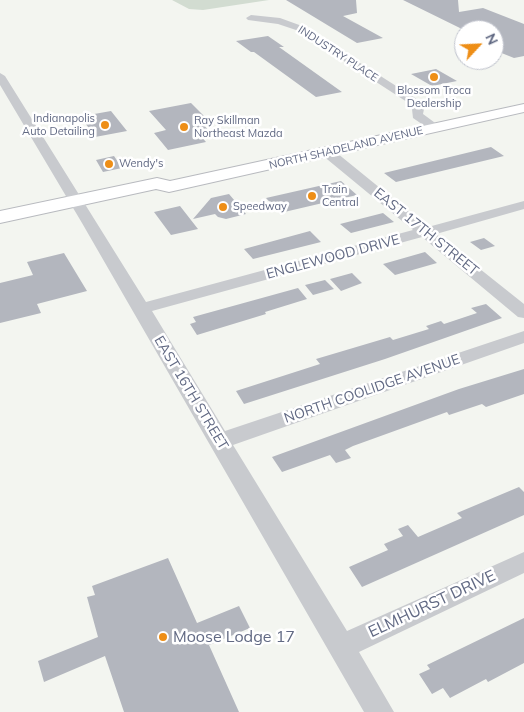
<!DOCTYPE html>
<html>
<head>
<meta charset="utf-8">
<style>
	body { margin:0 }
	#map { position:relative; width:524px; height:712px; overflow:hidden; background:#f3f5f0; font-family:Mulish,sans-serif }
	canvas { display:block }
	.north { position:absolute; left:454px; top:20px; width:50px; height:50px; box-sizing:border-box; background:#fff; border:1px solid #c0c3cd; border-radius:50%; rotate:65deg; font-size:14px; font-weight:700; line-height:20px; text-align:center; color:#616983 }
	.north::after { content:''; display:block; margin:auto; width:18px; height:22px; background:#ee8e16; clip-path:polygon(50% 0,100% 100%,50% 72%,0 100%) }
</style>
</head>
<body>
<div id="map">
<canvas width="524" height="712"></canvas>
<div class="north">N</div>
</div>
<script>
const c = document.querySelector('canvas').getContext('2d');
c.lineJoin = 'round';
function fillPath(path, color) { c.fillStyle = color; c.fill(path, 'evenodd'); }
const toPath = rows => new Path2D(rows.map(r => 'M' + r).join(''));
function trace(path, color, width, dash) { c.strokeStyle = color; c.lineWidth = width; c.lineCap = dash ? 'butt' : 'round'; c.setLineDash(dash || []); c.stroke(path); }
function write(font, color, halo, rows, align = 'center') {
  c.font = font + ' Mulish,sans-serif'; c.lineWidth = 5; c.setLineDash([]); c.textBaseline = 'middle'; c.strokeStyle = halo; c.fillStyle = color; for (const [text, x, y, turn = 0] of rows) {
    c.save(); c.translate(x, y); c.rotate((+turn || 0) * Math.PI / 180); c.textAlign = isNaN(turn) ? turn : align; if (halo) c.strokeText(text, 0, 0); c.fillText(text, 0, 0); c.restore();
  }
}
fillPath(toPath([
	[172,0,269,0,203,10,189,9]
]), '#d2dcd1');
fillPath(toPath([
	[286,0,356,0,357,13,343,16,383,38,357,43],
	[403,0,458,0,459,12,483,8,524,24,524,56,514,58,494,50,494,30,464,30],
	[268,36,284,47,279,47,342,92,316,97,254,52,251,52,236,41],
	[436,69,457,81,432,86,411,74],
	[191,103,210,122,202,123,209,131,198,133,206,142,168,150,154,133,166,130,149,111],
	[111,111,127,131,95,137,83,120,85,119,83,116],
	[491,147,504,156,396,182,384,173],
	[114,156,122,168,103,172,96,160],
	[341,181,357,195,280,213,266,198],
	[229,194,246,214,226,219,218,217,215,214,193,219,211,198],
	[180,206,198,229,171,235,154,212],
	[383,213,394,222,351,233,340,224],
	[310,231,321,242,253,259,244,249],
	[484,238,495,246,481,250,470,242],
	[425,252,437,263,395,275,383,264],
	[64,253,87,291,37,304,41,313,0,323,0,283,33,275,27,262],
	[352,273,362,283,341,291,330,279],
	[325,280,334,289,313,295,305,285],
	[298,288,307,299,265,312,266,314,197,335,190,324,196,322,193,317],
	[486,304,502,318,385,359,244,404,236,391,320,364,316,359,390,337,393,340,429,329,426,326,441,321,444,324,477,313,471,308],
	[524,369,524,394,486,407,482,404,449,415,447,412,353,446,345,450,351,458,336,463,330,455,282,472,272,457,459,389],
	[519,487,524,492,524,515,362,587,349,567,388,550,384,544,403,536,398,529,408,525,418,537,462,518,457,513],
	[168,558,197,623,239,606,250,628,209,645,239,712,124,712,105,656,44,682,38,661,98,637,87,597,95,595,92,586],
	[524,618,524,663,488,682,486,679,450,698,443,688,432,694,419,674,430,669,427,665]
]), '#b3b6be');
const major = toPath([
	[524,104,524,112,169,192,156,189,0,223,0,211,157,178,170,181,524,104]
]);
trace(major, '#b8babf', 2);
fillPath(toPath([
	[251,15,280,18,302,26,415,98,424,109,423,114,442,128,440,131,432,131,413,118,412,109,407,102,296,30,278,24,248,20,246,18,251,15],
	[0,73,5,76,146,302,413,230,322,155,320,152,322,149,332,149,428,227,524,201,524,209,436,234,524,304,524,318,518,317,422,237,152,311,225,431,524,331,524,343,233,445,347,631,524,552,524,573,359,652,394,712,364,712,82,223,0,85,0,73]
]), '#c8cace');
fillPath(major, '#fff');
for (const [x, y, r, color] of [
	[434,77,5,"#ee8e16"],
	[105,125,5,"#ee8e16"],
	[184,127,5,"#ee8e16"],
	[109,164,5,"#ee8e16"],
	[312,196,5,"#ee8e16"],
	[223,207,5,"#ee8e16"],
	[163,637,5,"#ee8e16"]
]) { const dot = new Path2D(); dot.arc(x, y, r, 0, 2 * Math.PI); c.fillStyle = color; c.fill(dot); trace(dot, '#fff', 2); }
write('11px', '#616983', '#fff', [
	["INDUSTRY PLACE",338,54,33],
	["NORTH SHADELAND AVENUE",346,148,-13]
]);
write('11px', '#616983', '#fff', [
	["Blossom Troca",434,91,"center"],
	["Dealership",434,104,"center"],
	["Indianapolis",95,119,"right"],
	["Auto Detailing",95,132,"right"],
	["Ray Skillman",194,121],
	["Northeast Mazda",194,134],
	["Wendy's",119,164],
	["Train",322,190],
	["Central",322,203],
	["Speedway",233,207]
], 'left');
write('14px', '#616983', '#fff', [
	["EAST 17TH STREET",426,232,39],
	["ENGLEWOOD DRIVE",333,257,-15],
	["NORTH COOLIDGE AVENUE",372,389,-19],
	["EAST 16TH STREET",191,393,59]
]);
write('16px', '#616983', '#fff', [
	["ELMHURST DRIVE",432,604,-25]
]);
write('16px', '#616983', '#fff', [
	["Moose Lodge 17",173,637]
], 'left');
</script>
</body>
</html>
